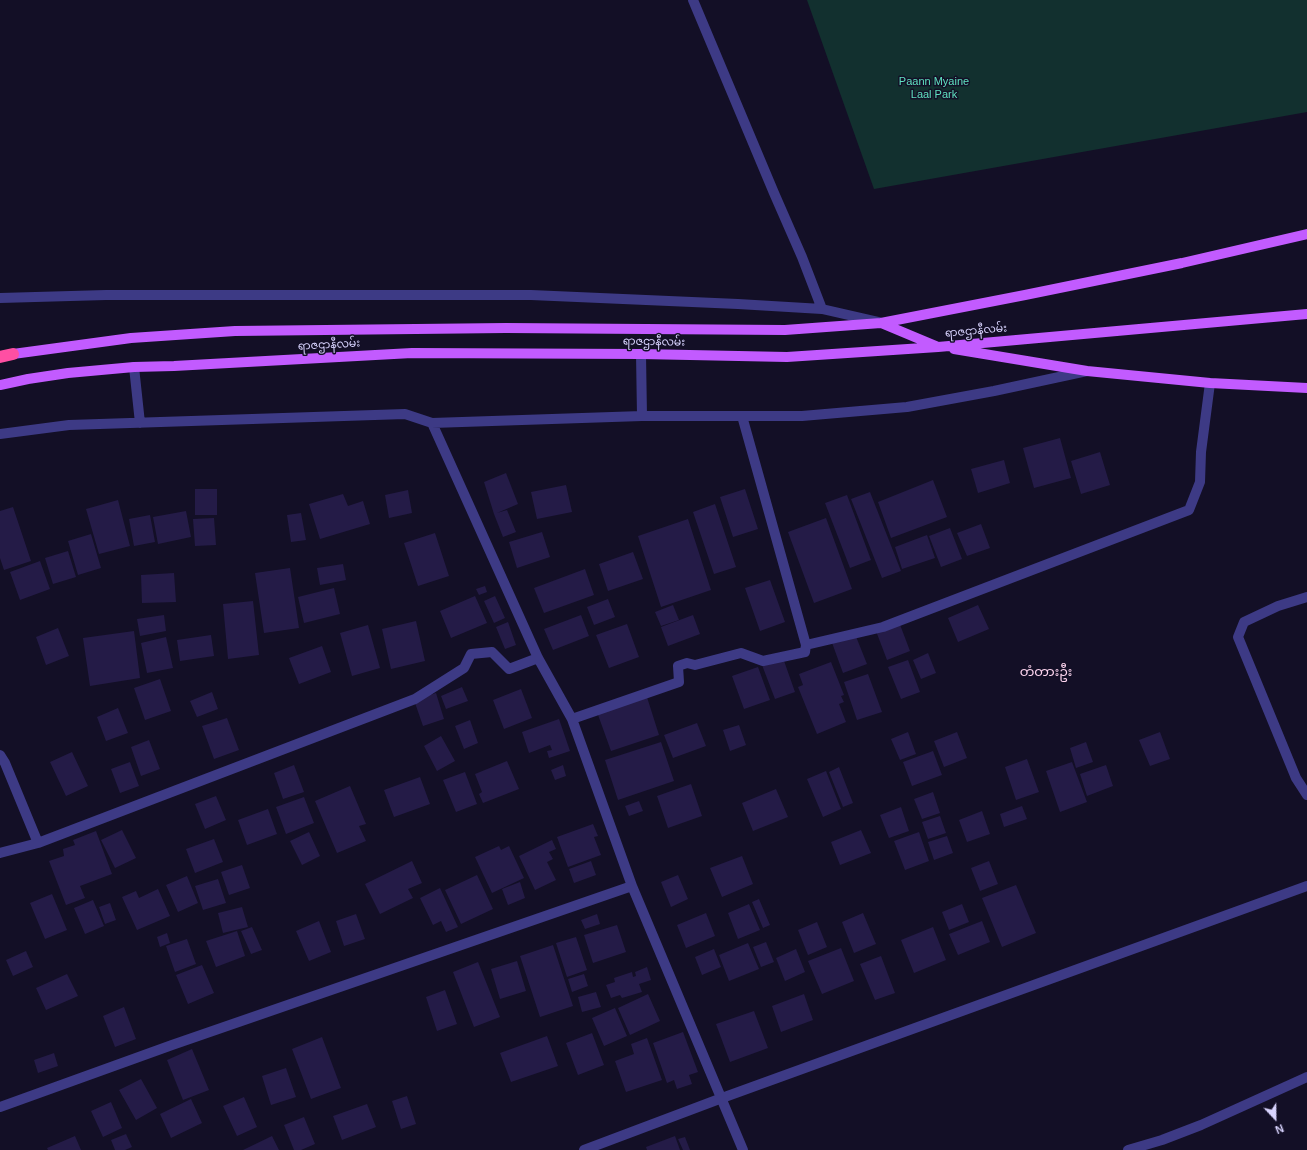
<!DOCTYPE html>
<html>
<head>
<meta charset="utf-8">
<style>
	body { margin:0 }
	#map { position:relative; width:1307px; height:1150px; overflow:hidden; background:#130f26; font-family:Arial,sans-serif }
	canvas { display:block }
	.north { position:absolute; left:1255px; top:1098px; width:40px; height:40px; -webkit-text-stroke:3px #130f26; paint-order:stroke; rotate:158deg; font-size:11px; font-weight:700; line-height:16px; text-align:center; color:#d9d4ff }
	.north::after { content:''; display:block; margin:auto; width:14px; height:18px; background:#d9d4ff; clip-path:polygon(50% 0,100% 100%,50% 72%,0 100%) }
</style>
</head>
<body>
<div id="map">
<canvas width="1307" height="1150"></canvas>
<div class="north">N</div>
</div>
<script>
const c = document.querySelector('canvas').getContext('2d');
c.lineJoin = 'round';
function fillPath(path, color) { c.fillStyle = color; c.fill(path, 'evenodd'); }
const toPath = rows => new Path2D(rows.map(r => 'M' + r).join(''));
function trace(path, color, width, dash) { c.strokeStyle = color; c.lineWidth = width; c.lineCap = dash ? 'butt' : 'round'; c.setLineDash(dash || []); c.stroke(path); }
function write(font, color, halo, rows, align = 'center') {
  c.font = font + ' Arial,"Noto Sans Myanmar",sans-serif'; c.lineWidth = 3; c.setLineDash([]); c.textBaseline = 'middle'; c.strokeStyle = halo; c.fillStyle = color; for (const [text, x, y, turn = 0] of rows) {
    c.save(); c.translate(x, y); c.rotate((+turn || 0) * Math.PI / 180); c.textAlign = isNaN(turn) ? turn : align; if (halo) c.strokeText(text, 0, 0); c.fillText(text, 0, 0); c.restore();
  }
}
fillPath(toPath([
	[807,0,1307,0,1307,112,874,189]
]), '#12302f');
fillPath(toPath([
	[1060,438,1071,478,1034,488,1023,448],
	[1100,452,1110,485,1081,494,1071,461],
	[1004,460,1010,483,978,493,971,469],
	[506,473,518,504,497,513,507,510,516,532,503,537,494,514,484,482],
	[933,480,947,517,891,538,878,502],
	[566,485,572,512,537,519,531,492],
	[195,489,217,489,217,515,195,515],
	[745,489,758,529,733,537,720,497],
	[408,490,412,513,389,518,385,495],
	[870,492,901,571,882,578,851,499],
	[343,494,348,506,363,501,370,524,320,539,309,504],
	[847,495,871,560,850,568,825,503],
	[118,500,130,546,99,554,86,509],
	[715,504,736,567,714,574,693,512],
	[13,507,31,561,4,570,0,558,0,511],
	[186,511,191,537,158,544,153,517],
	[301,513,306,540,291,542,287,515],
	[150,515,155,542,134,546,129,519],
	[214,518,216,545,195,546,193,519],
	[826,518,852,589,814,603,788,532],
	[688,519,711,590,661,607,638,536],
	[981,524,990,548,967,556,957,533],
	[950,528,962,559,941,567,929,536],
	[542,532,550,557,517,568,509,542],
	[435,533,449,576,418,586,404,543],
	[91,534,101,568,78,575,68,541],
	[927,535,935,558,902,569,895,547],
	[68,551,76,577,53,584,45,558],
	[633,552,643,579,608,591,599,564],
	[40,561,50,589,20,600,10,572],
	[343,564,346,580,320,585,317,568],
	[290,568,299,628,264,633,255,573],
	[585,569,594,595,544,613,534,588],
	[174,573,176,602,142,603,141,575],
	[770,580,785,622,760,631,745,588],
	[485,586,487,592,479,595,476,589],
	[334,588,340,614,304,623,298,597],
	[475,596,487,623,451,638,440,611],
	[495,596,505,618,494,623,484,601],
	[608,599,615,617,594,625,587,607],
	[253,601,259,655,228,659,223,604],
	[673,605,679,620,661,626,655,612],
	[978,605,989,629,958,642,948,618],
	[164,615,166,631,140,636,137,619],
	[581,615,589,636,553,650,544,629],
	[693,615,700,634,668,646,661,627],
	[416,621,425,661,391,669,382,629],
	[508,622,516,645,505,649,496,627],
	[899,622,910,651,887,660,876,631],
	[627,624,639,657,609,668,596,635],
	[368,625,380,668,352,676,340,633],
	[58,628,69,656,46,665,36,637],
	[134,631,140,678,90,686,83,638],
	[855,634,867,664,843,673,831,640],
	[211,635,214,656,180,661,177,640],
	[166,637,173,668,147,673,141,643],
	[322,646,331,672,299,684,289,658],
	[928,653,936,673,921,679,913,660],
	[783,658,795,692,775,699,762,665],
	[908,660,920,692,901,699,888,667],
	[831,662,844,695,841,696,844,702,839,704,846,722,817,734,798,687,803,685,799,674],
	[758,667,770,700,744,709,732,676],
	[868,674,882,712,857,720,844,682],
	[160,679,171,711,145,720,134,688],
	[462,687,468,701,446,709,441,696],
	[521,689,532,718,504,729,493,700],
	[212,692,218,709,197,717,190,701],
	[436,693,444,719,423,726,414,700],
	[646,694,659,735,611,751,597,712],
	[118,708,128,733,106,741,97,717],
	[227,718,239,750,214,759,202,726],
	[559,719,570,751,549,758,547,751,552,750,550,745,529,753,522,732],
	[470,720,478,743,464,749,455,726],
	[697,723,706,746,673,758,664,735],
	[739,725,746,745,730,751,723,730],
	[908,732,916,754,900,760,891,739],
	[957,732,967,758,944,767,934,741],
	[1160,732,1170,759,1150,766,1139,740],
	[441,736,455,761,437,771,424,746],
	[149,740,160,769,141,776,131,747],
	[661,742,674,781,618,800,605,760],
	[1086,742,1093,762,1076,768,1070,748],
	[933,751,942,775,912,786,903,762],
	[72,752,88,786,66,796,50,762],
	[1027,759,1039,792,1016,800,1005,767],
	[507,761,519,789,483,803,479,794,482,792,475,774],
	[130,762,139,786,120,793,111,769],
	[1072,762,1087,802,1060,812,1046,771],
	[294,765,304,792,283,799,274,773],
	[563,765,566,776,555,780,551,770],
	[1106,765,1113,786,1087,796,1080,774],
	[839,767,853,803,843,807,829,772],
	[826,771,841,809,823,817,807,779],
	[465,772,477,804,456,812,443,780],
	[420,777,430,804,394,817,384,790],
	[691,784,702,816,668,828,657,796],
	[350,786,366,824,359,826,366,841,337,853,315,801],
	[776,789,788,817,753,831,742,803],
	[933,792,940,813,922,819,914,799],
	[216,796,226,820,205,829,195,804],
	[304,797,314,823,286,834,276,807],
	[639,801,643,811,629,816,625,806],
	[1022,806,1027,819,1004,827,1000,814],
	[901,807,909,831,889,838,880,815],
	[268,809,277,834,247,845,238,820],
	[982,811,990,834,967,842,959,820],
	[940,816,946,833,928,839,922,822],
	[593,824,598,836,594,837,601,855,568,867,557,837],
	[122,830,136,858,115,868,101,840],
	[861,830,871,853,840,865,831,842],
	[96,831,112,874,80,886,85,898,66,905,49,861,64,856,63,849,75,845,73,840],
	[309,832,320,856,302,865,290,841],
	[919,832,929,861,905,870,894,841],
	[947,836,953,853,934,860,928,842],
	[214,839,223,862,195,873,186,849],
	[552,840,556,849,549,852,553,859,547,862,556,880,535,890,519,856],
	[499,846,501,850,509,846,524,878,492,893,475,857],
	[742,856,753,884,722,897,710,868],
	[412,861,422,883,408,889,413,898,380,914,365,884],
	[591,861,596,875,574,883,569,869],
	[989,861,998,884,980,891,971,868],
	[242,865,250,888,229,895,221,872],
	[477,875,493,909,461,924,445,890],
	[678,875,688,899,671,907,661,882],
	[187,876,198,903,178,912,166,885],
	[218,879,226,903,203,910,195,886],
	[520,882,525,898,508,905,502,889],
	[1016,885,1036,933,1002,947,982,898],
	[440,888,458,927,446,932,441,921,433,925,420,898],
	[158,889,170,916,137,930,122,897,136,891,139,898],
	[52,894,67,930,45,939,30,903],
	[759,899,770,925,763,928,752,902],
	[93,900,104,926,85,934,74,908],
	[110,903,116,920,105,924,99,907],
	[749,904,760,930,738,939,728,913],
	[962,904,969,922,949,930,942,912],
	[242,907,248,927,223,933,218,913],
	[706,913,715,936,686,948,677,925],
	[863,913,876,944,854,953,842,922],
	[356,914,365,939,344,946,336,921],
	[597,914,600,924,585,929,581,920],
	[319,921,331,952,309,961,296,931],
	[982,921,990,942,958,955,949,934],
	[817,922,827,947,808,955,798,930],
	[617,925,626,952,593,963,584,935],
	[252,927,262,950,251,954,241,931],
	[933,927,946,960,914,973,901,940],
	[237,931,245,956,216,967,206,941],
	[167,933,170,943,160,947,157,937],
	[576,937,587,970,567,977,556,943],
	[187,939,196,964,175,972,166,946],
	[766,942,774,962,761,967,753,947],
	[748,943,759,969,729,981,719,955],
	[553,945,573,1006,540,1017,520,956],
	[841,948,854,981,822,994,808,961],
	[714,949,721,967,702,975,695,957],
	[796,949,805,972,785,981,776,958],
	[26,951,33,967,13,976,6,960],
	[881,956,895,993,875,1000,860,964],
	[517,961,526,991,500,999,491,969],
	[478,962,500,1017,474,1027,453,972],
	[202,965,214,993,188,1004,176,975],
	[647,967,651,980,639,984,642,992,622,998,620,995,611,998,606,985,615,982,614,978,632,972,633,977,636,976,635,972],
	[67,974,78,996,46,1010,36,988],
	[584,974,588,986,572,992,568,979],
	[445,990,457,1024,437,1031,426,997],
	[596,992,601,1007,582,1012,578,997],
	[648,994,660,1021,630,1035,618,1008],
	[804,994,813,1020,781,1032,772,1006],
	[124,1007,136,1039,115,1047,103,1016],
	[615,1008,627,1036,604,1046,592,1018],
	[754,1011,768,1048,730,1062,716,1024],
	[683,1032,698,1072,689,1075,692,1084,677,1089,674,1080,667,1083,653,1043],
	[592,1033,604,1065,578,1075,566,1043],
	[547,1036,558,1066,511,1082,500,1053],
	[322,1037,341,1088,311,1099,292,1049],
	[647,1038,662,1080,626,1092,615,1061,634,1054,631,1044],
	[192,1049,209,1090,183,1100,167,1060],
	[54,1053,58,1066,38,1073,34,1060],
	[286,1068,296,1097,271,1105,262,1076],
	[141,1079,157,1108,136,1120,119,1090],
	[407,1096,416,1124,401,1129,392,1101],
	[244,1097,257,1127,237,1136,223,1106],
	[191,1099,202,1123,171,1138,160,1114],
	[111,1102,122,1128,103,1137,91,1111],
	[367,1104,376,1127,342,1140,333,1116],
	[304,1117,315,1144,301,1150,294,1150,284,1125],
	[126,1134,132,1147,125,1150,115,1150,111,1140],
	[75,1136,81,1150,48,1150,47,1148],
	[272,1136,279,1150,243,1150],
	[675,1136,680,1150,647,1150,646,1147],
	[685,1137,690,1150,683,1150,678,1139]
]), '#241b47');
trace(toPath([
	[693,0,774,193,802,257,822,309],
	[0,298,106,295,531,295,738,304,822,309,879,322],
	[641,354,642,416],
	[134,367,140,423],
	[742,416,806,645],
	[432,423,538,658,572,719,632,886,743,1150],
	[0,434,69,425,405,414,432,423,642,416,802,416,907,407,994,391,1087,371],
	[1307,597,1278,606,1244,622,1238,637,1296,778,1307,795],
	[572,719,679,682,678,666,687,663,695,665,741,653,763,661,805,652,806,645,883,627,1189,510,1200,482,1201,452,1210,383],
	[0,755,5,763,38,843],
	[0,853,38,843,415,699,464,668,471,654,492,652,509,669,538,658],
	[0,1107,172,1045,632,886],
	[584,1150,722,1098,1307,886],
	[1128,1150,1162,1140,1201,1125,1307,1077]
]), '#3d3a85', 10);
trace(toPath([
	[881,323,936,346],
	[954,349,1087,371,1210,383,1307,388],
	[13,354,131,338,235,331,506,328,785,330,881,323,1025,295,1182,263,1307,234],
	[0,385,28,379,68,373,134,367,174,366,412,353,641,354,787,357,938,347,1307,314]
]), '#c25bff', 10);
trace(toPath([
	[0,357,13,354]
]), '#ff4fa3', 12);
write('11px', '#5fe0c0', '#130f26', [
	["Paann Myaine",934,82],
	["Laal Park",934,95]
]);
write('11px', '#d9d4ff', '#130f26', [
	["ရာဇဌာနီလမ်း",976,331,-5],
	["ရာဇဌာနီလမ်း",654,342,1],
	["ရာဇဌာနီလမ်း",329,345,-3]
]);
write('13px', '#ffd6f0', '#130f26', [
	["တံတားဦး",1046,672]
]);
</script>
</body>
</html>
